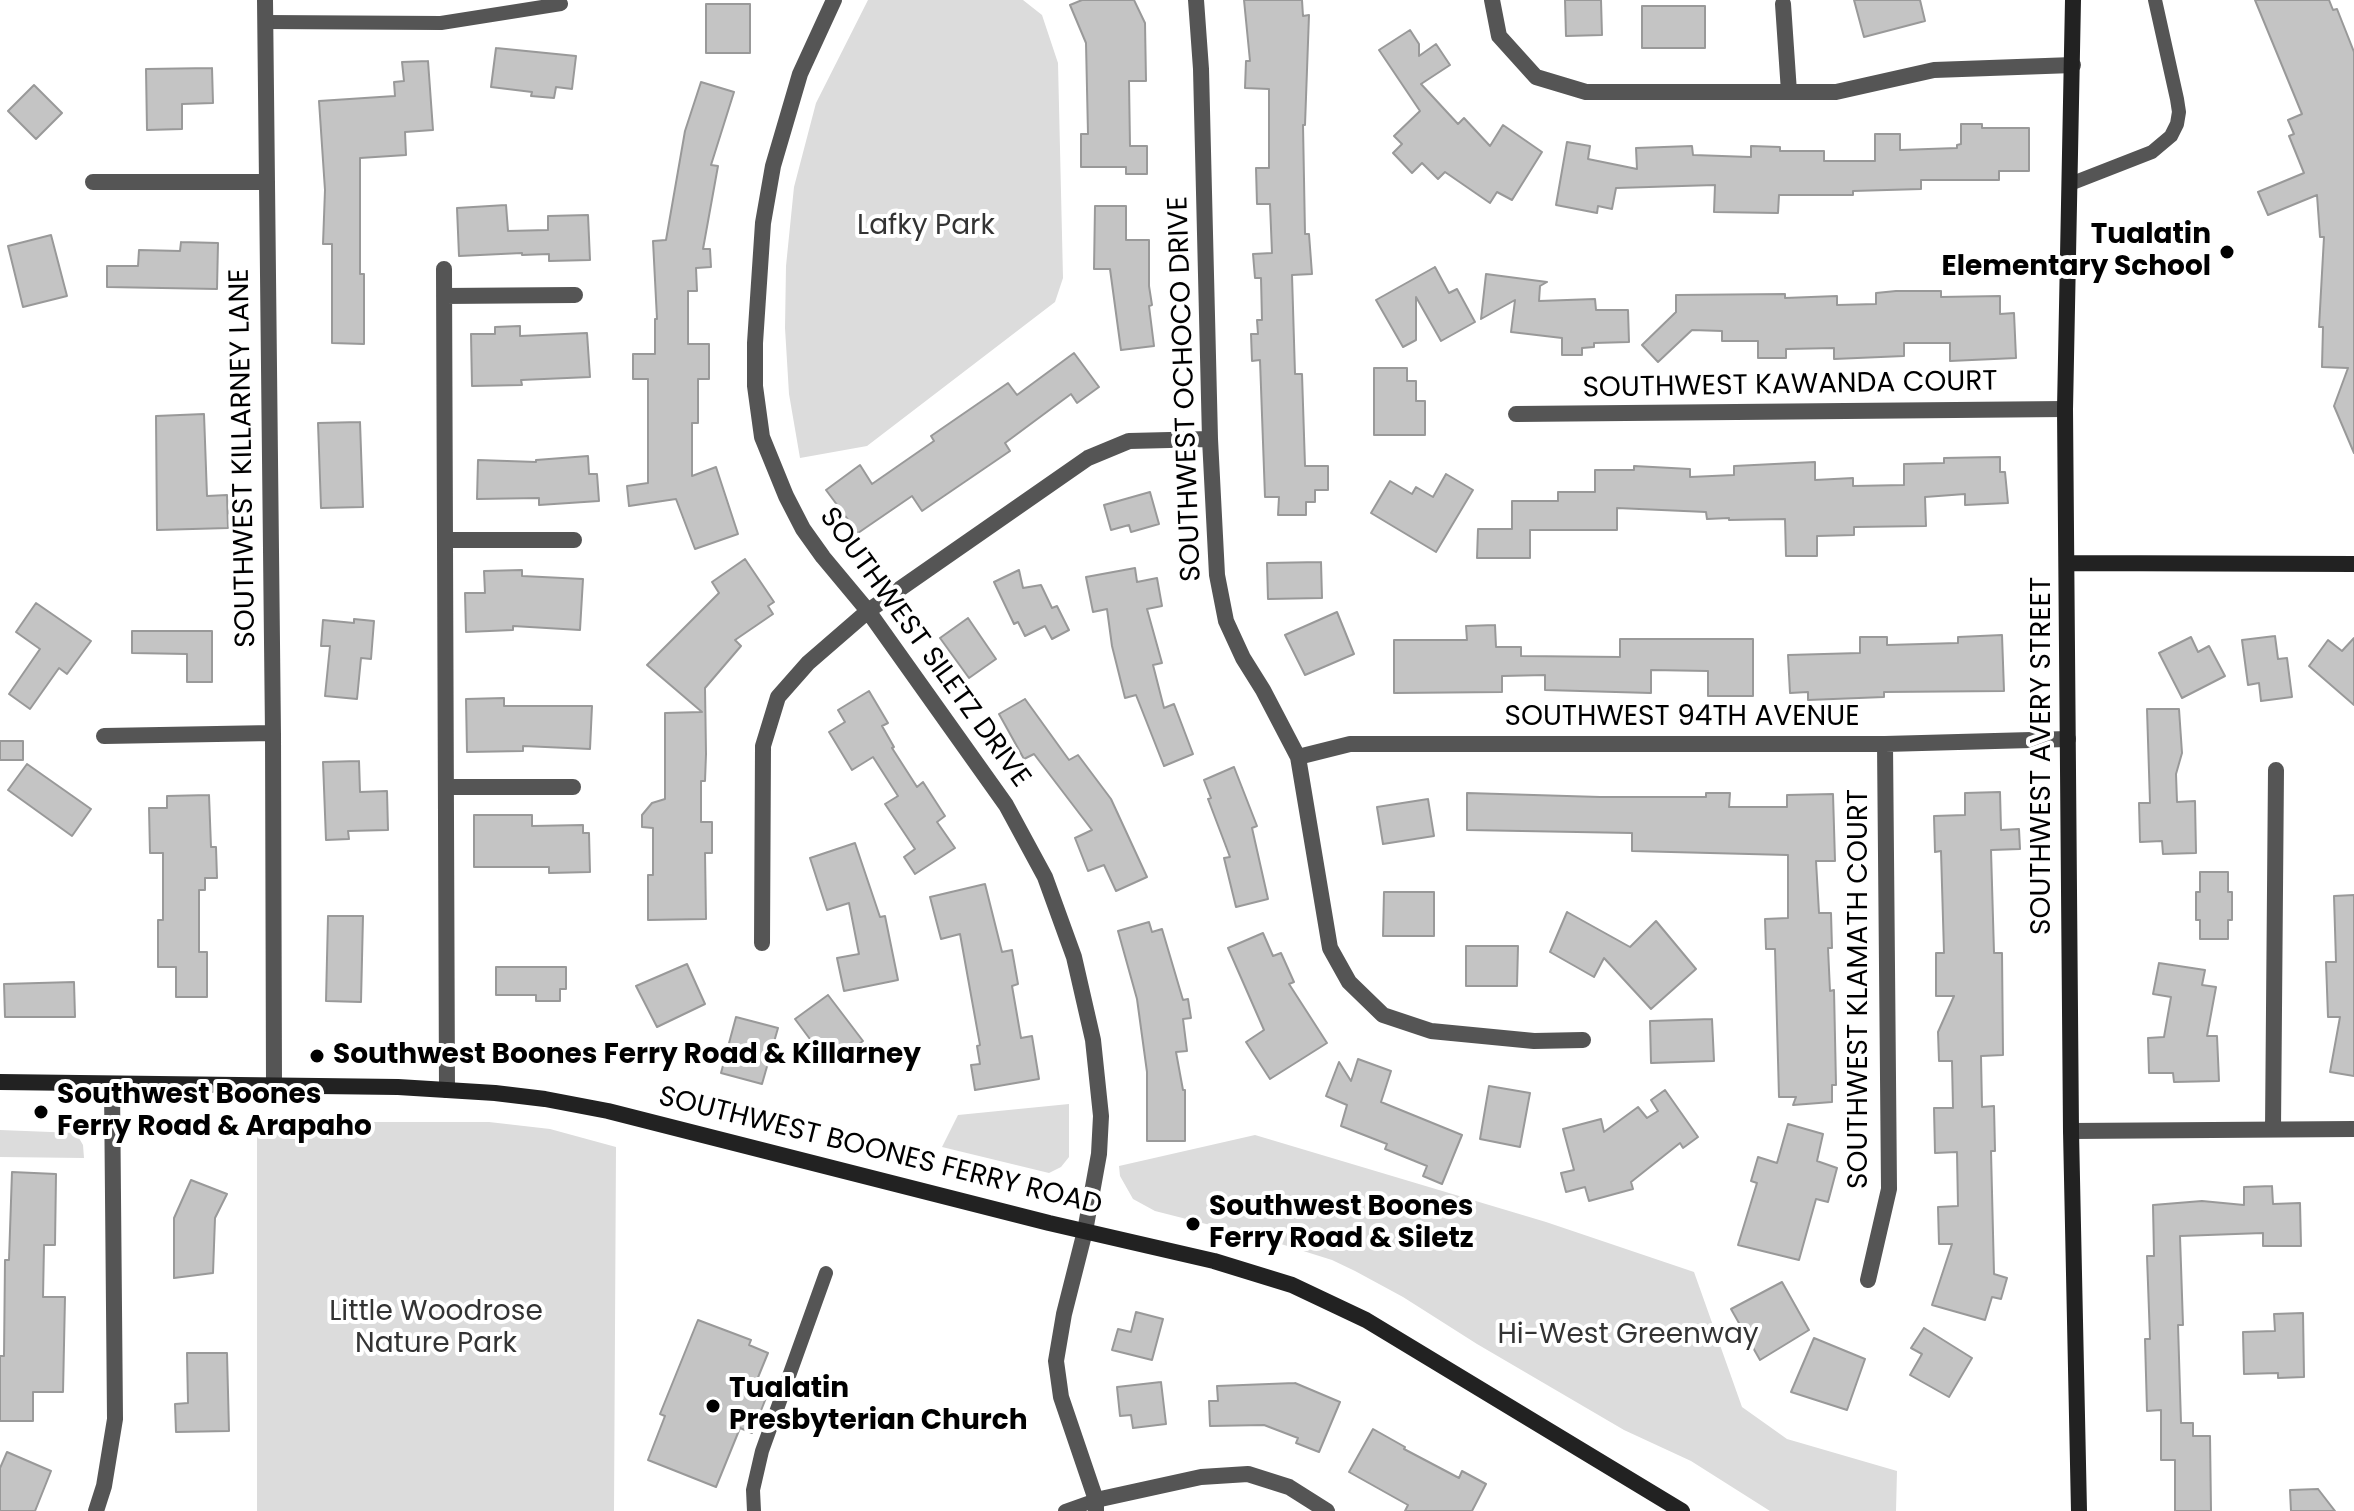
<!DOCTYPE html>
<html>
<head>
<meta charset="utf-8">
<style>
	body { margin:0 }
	canvas { display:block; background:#fff }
</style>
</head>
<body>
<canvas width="2354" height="1511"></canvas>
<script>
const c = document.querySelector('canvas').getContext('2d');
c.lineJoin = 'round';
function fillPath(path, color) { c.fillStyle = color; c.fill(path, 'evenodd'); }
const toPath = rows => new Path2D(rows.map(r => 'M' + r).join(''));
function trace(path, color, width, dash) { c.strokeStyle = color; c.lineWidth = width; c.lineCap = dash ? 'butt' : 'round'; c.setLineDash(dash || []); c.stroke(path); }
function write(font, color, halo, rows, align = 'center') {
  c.font = font + ' Poppins,sans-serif'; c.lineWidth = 8; c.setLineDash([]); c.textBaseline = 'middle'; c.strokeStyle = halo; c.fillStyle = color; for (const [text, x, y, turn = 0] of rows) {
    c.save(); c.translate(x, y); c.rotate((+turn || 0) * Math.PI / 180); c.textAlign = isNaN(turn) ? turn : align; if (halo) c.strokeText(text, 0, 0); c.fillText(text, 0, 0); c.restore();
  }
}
fillPath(toPath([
	[868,0,1023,0,1042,15,1058,63,1063,278,1055,302,867,446,800,458,789,394,785,328,786,266,794,187,816,103],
	[1069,1104,1069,1157,1061,1167,1049,1173,942,1147,958,1115],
	[257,1122,489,1122,550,1129,616,1147,614,1511,257,1511],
	[0,1130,76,1133,83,1145,84,1158,0,1157],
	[1255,1135,1546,1222,1694,1272,1742,1407,1787,1439,1897,1471,1896,1511,1770,1511,1691,1461,1624,1430,1477,1344,1403,1297,1355,1271,1332,1260,1265,1239,1155,1211,1133,1199,1120,1176,1119,1166]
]), '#dcdcdc');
const building = toPath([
	[1082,0,1134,0,1145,23,1146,81,1129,81,1130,146,1147,146,1147,174,1126,174,1126,167,1081,167,1081,134,1088,134,1086,43,1070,5,1082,0],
	[1244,0,1302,0,1303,16,1309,15,1305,125,1303,125,1305,234,1309,234,1312,274,1292,275,1295,374,1302,374,1305,466,1328,466,1328,490,1315,490,1315,502,1306,502,1306,515,1278,515,1279,497,1265,497,1260,360,1252,361,1251,334,1258,334,1257,320,1262,320,1261,278,1255,278,1253,254,1272,253,1270,204,1257,204,1256,168,1269,168,1269,89,1245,88,1246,61,1250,61,1244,0],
	[1565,0,1601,0,1602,35,1566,36,1565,0],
	[1854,0,1920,0,1925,21,1864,37,1854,0],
	[2255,0,2329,0,2333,10,2337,9,2354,52,2354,453,2334,406,2348,368,2322,367,2323,327,2319,327,2324,237,2320,237,2317,195,2268,215,2258,192,2304,173,2289,136,2294,134,2288,120,2302,114,2255,0],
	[706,4,750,4,750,53,706,53,706,4],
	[1642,6,1705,6,1705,48,1642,48,1642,6],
	[1410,30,1419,44,1419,56,1436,44,1450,65,1421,84,1458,124,1464,118,1490,146,1503,125,1542,152,1512,200,1497,192,1490,203,1445,172,1438,179,1422,163,1412,173,1393,153,1402,144,1394,136,1420,111,1379,50,1410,30],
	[496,48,576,56,572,89,556,87,554,98,531,96,532,92,491,87,496,48],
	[428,61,433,130,405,132,406,155,360,158,360,274,364,274,364,344,332,343,332,244,323,244,325,190,319,101,395,96,394,82,404,81,402,62,428,61],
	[212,68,213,103,182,104,182,129,147,130,146,69,212,68],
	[701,82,734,92,711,165,718,166,703,249,710,249,711,267,696,268,697,291,688,291,688,344,709,344,709,379,698,379,698,423,692,423,692,476,716,467,738,534,695,549,676,499,629,506,627,486,648,483,648,379,633,379,633,354,655,354,655,319,657,319,653,241,666,240,685,131,701,82],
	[34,85,62,113,36,139,8,111,34,85],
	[1961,124,1982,124,1982,128,2029,128,2029,171,1999,171,1999,180,1921,180,1921,189,1853,191,1853,195,1779,195,1778,213,1714,212,1715,185,1616,188,1612,209,1598,206,1597,213,1556,205,1567,142,1590,146,1588,159,1637,169,1636,148,1692,146,1693,155,1751,157,1751,146,1780,147,1780,151,1824,151,1824,161,1875,161,1875,134,1900,134,1900,150,1957,148,1957,145,1961,144,1961,124],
	[506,205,508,231,548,230,548,216,588,215,590,260,549,261,549,254,522,255,522,253,459,256,457,208,506,205],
	[1095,206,1126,206,1126,240,1149,240,1149,286,1152,305,1149,306,1154,346,1121,350,1110,269,1094,269,1095,206],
	[51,235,67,296,23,307,8,246,51,235],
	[181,242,218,243,217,289,107,287,107,266,138,266,139,250,180,251,181,242],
	[1435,267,1449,293,1457,289,1475,322,1441,341,1416,297,1416,340,1403,347,1376,300,1435,267],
	[1486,274,1547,282,1540,286,1539,301,1595,299,1596,310,1628,310,1629,342,1594,343,1594,347,1582,348,1582,355,1562,355,1562,338,1511,332,1515,300,1481,319,1486,274],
	[1896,291,1941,291,1941,297,2000,296,2000,314,2014,313,2016,358,1950,361,1950,343,1904,343,1904,356,1834,359,1834,348,1786,349,1786,358,1758,358,1758,341,1722,341,1722,331,1692,330,1658,362,1642,345,1676,312,1676,295,1785,294,1785,298,1837,296,1837,305,1876,304,1876,293,1896,291],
	[520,326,520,336,587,333,590,377,521,380,522,385,472,386,471,334,495,334,495,327,520,326],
	[1074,353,1099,387,1077,403,1071,394,1005,443,1010,451,922,511,912,496,858,533,826,490,860,465,872,484,934,441,931,436,1008,383,1017,395,1074,353],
	[1374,368,1407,368,1407,381,1416,381,1416,401,1425,401,1425,435,1374,435,1374,368],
	[204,414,207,496,227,495,228,528,157,530,156,416,204,414],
	[360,422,363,507,321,508,318,423,360,422],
	[588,456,589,474,597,474,599,501,539,505,539,498,477,499,478,460,536,462,536,460,588,456],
	[2000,457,2000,472,2005,472,2008,503,1965,505,1965,494,1925,497,1926,526,1854,527,1854,535,1817,536,1817,556,1786,556,1785,519,1729,520,1729,518,1707,519,1706,512,1617,508,1617,530,1530,530,1530,558,1477,558,1478,529,1512,529,1512,501,1558,501,1558,492,1595,492,1595,470,1634,470,1634,466,1690,469,1690,477,1734,475,1734,466,1815,462,1815,480,1853,478,1853,486,1904,485,1904,464,1944,463,1944,458,2000,457],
	[1446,474,1473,490,1436,552,1371,513,1390,481,1412,494,1416,487,1433,497,1446,474],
	[1150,492,1159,524,1131,532,1129,525,1111,530,1104,505,1150,492],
	[745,559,774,602,768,606,773,614,735,640,741,646,705,688,706,754,705,781,701,781,701,822,712,822,712,853,705,853,706,919,648,920,648,875,653,875,653,828,642,827,642,815,652,803,665,799,665,713,702,712,647,665,719,593,712,582,745,559],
	[1321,562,1322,598,1268,599,1267,563,1321,562],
	[1135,568,1137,582,1157,578,1162,606,1147,609,1162,663,1153,665,1164,708,1174,704,1193,754,1164,766,1136,695,1125,698,1112,646,1107,609,1093,612,1086,577,1135,568],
	[522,570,522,576,583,579,580,630,513,626,513,630,466,632,465,593,485,593,484,571,522,570],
	[1019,570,1023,588,1041,585,1052,608,1057,606,1069,630,1052,639,1045,626,1025,636,1018,622,1014,624,994,582,1019,570],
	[36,603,91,641,67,674,59,668,30,709,9,694,40,649,16,632,36,603],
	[1337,612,1354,654,1305,675,1285,635,1337,612],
	[968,618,996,659,969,678,940,638,968,618],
	[354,619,374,621,371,659,361,658,357,699,325,696,330,646,321,646,323,620,354,623,354,619],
	[1495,625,1496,647,1521,647,1521,656,1620,657,1620,639,1753,639,1753,696,1708,696,1708,671,1651,670,1651,693,1545,690,1545,675,1502,676,1502,692,1394,693,1394,640,1467,640,1466,626,1495,625],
	[132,631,212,631,212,682,187,682,187,654,132,653,132,631],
	[2002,635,2004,691,1884,692,1884,697,1808,700,1808,692,1790,693,1788,655,1860,653,1860,637,1887,637,1887,645,1958,643,1958,637,2002,635],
	[2275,636,2278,659,2287,658,2292,697,2261,701,2259,683,2248,685,2242,640,2275,636],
	[2191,637,2198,652,2209,646,2225,676,2182,698,2159,653,2191,637],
	[2354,638,2354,705,2309,666,2328,640,2342,651,2354,638],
	[869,691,888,723,882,726,894,747,892,748,917,787,923,782,945,816,937,822,955,848,915,874,904,857,915,849,885,804,898,796,873,757,852,770,829,732,845,722,838,710,869,691],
	[504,698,504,706,592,706,590,749,523,746,523,751,467,752,466,699,504,698],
	[1025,699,1069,760,1078,755,1111,799,1147,877,1116,891,1104,865,1088,871,1075,838,1092,830,1034,754,1024,759,999,714,1025,699],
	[2147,709,2179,709,2182,753,2176,774,2177,802,2195,801,2196,853,2163,854,2162,841,2140,842,2139,803,2150,803,2147,709],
	[0,741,23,741,23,760,0,760,0,741],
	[359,761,360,792,387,791,388,830,348,831,349,839,326,840,323,762,359,761],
	[27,764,91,809,72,836,8,790,27,764],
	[1234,767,1257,826,1252,828,1268,899,1236,907,1224,858,1230,857,1208,799,1211,798,1204,780,1234,767],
	[2000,792,2001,830,2019,829,2020,849,1991,850,1994,953,2002,953,2003,1055,1981,1056,1982,1107,1994,1106,1995,1151,1991,1151,1994,1274,2007,1278,2001,1299,1992,1297,1985,1320,1932,1305,1952,1244,1939,1244,1938,1207,1958,1206,1957,1152,1935,1153,1934,1108,1953,1108,1952,1061,1939,1061,1938,1032,1954,996,1936,996,1936,953,1944,953,1941,851,1935,852,1934,816,1965,815,1965,793,2000,792],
	[1467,793,1600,797,1706,797,1706,793,1730,793,1729,807,1787,807,1787,795,1833,794,1835,861,1816,861,1819,913,1831,913,1832,948,1828,948,1830,991,1834,990,1836,1085,1832,1085,1832,1102,1793,1105,1796,1097,1779,1097,1775,949,1766,949,1765,919,1788,918,1788,855,1632,851,1632,833,1467,830,1467,793],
	[209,795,211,847,216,847,217,878,205,878,205,890,199,890,199,952,207,952,207,997,176,997,176,967,158,967,158,920,163,920,163,853,150,853,149,808,167,808,167,796,209,795],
	[1428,799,1434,836,1383,844,1377,807,1428,799],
	[474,815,532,815,532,826,583,825,583,833,589,833,590,872,549,873,549,867,474,867,474,815],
	[855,843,880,917,885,916,898,980,844,991,837,958,859,954,849,903,827,910,810,858,855,843],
	[2200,872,2228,872,2228,892,2232,892,2232,920,2228,920,2228,939,2200,939,2200,920,2196,920,2196,892,2200,892,2200,872],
	[985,884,1002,952,1012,950,1018,984,1012,986,1021,1038,1032,1036,1039,1079,975,1090,971,1065,980,1064,977,1046,980,1045,960,934,941,939,930,897,985,884],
	[1384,892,1434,892,1434,936,1383,936,1384,892],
	[2354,895,2354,1076,2330,1072,2340,1017,2328,1017,2326,962,2336,962,2334,896,2354,895],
	[1567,912,1630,947,1656,921,1696,969,1651,1009,1604,958,1594,977,1550,952,1567,912],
	[328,916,363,916,361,1002,326,1001,328,916],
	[1149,922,1152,932,1162,929,1183,1000,1188,999,1191,1018,1183,1019,1187,1051,1176,1052,1183,1090,1185,1090,1185,1141,1147,1141,1147,1072,1137,999,1118,931,1149,922],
	[1263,933,1273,956,1281,953,1294,982,1289,984,1327,1043,1270,1079,1246,1042,1264,1030,1228,948,1263,933],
	[1466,946,1518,946,1517,986,1466,986,1466,946],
	[2159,963,2205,970,2202,985,2216,987,2207,1036,2217,1036,2219,1081,2174,1082,2173,1073,2149,1073,2148,1038,2164,1037,2171,997,2153,994,2159,963],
	[687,964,705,1004,657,1027,636,986,687,964],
	[496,967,566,967,566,989,560,989,560,1001,536,1001,536,995,496,995,496,967],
	[74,982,75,1017,5,1017,4,984,74,982],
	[828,995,863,1041,830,1066,795,1019,828,995],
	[736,1017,778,1028,762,1084,721,1073,736,1017],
	[1712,1019,1714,1061,1651,1063,1650,1021,1712,1019],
	[1358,1059,1391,1071,1381,1102,1462,1135,1442,1184,1423,1176,1427,1166,1385,1149,1387,1144,1341,1126,1347,1105,1326,1096,1339,1062,1351,1081,1358,1059],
	[1489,1086,1530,1093,1520,1147,1480,1139,1489,1086],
	[1665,1090,1698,1137,1683,1148,1680,1143,1631,1182,1633,1189,1589,1201,1585,1187,1566,1192,1561,1173,1574,1170,1563,1129,1601,1119,1604,1132,1638,1107,1647,1118,1658,1111,1651,1100,1665,1090],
	[1788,1124,1823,1134,1817,1161,1837,1168,1828,1202,1816,1199,1799,1260,1738,1245,1757,1183,1751,1181,1758,1157,1777,1163,1788,1124],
	[12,1172,56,1174,55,1245,44,1245,43,1297,65,1297,63,1392,33,1392,33,1421,0,1421,0,1356,4,1356,5,1260,9,1260,12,1172],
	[191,1180,227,1194,215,1218,213,1273,174,1278,174,1218,191,1180],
	[2272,1186,2273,1204,2300,1203,2301,1246,2263,1246,2263,1233,2180,1236,2183,1325,2178,1325,2181,1423,2193,1423,2193,1436,2210,1436,2211,1511,2175,1511,2175,1460,2161,1460,2161,1410,2147,1411,2145,1339,2150,1339,2147,1256,2154,1256,2153,1205,2202,1201,2244,1205,2244,1187,2272,1186],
	[1782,1282,1809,1330,1760,1360,1731,1309,1782,1282],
	[1136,1312,1163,1319,1152,1360,1112,1350,1118,1329,1131,1332,1136,1312],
	[2303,1313,2304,1377,2278,1378,2278,1373,2244,1374,2243,1332,2275,1331,2274,1314,2303,1313],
	[698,1320,751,1340,749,1345,768,1353,752,1392,766,1398,752,1433,740,1428,716,1487,648,1460,665,1416,660,1414,698,1320],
	[1924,1328,1972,1358,1949,1397,1910,1375,1922,1354,1911,1348,1924,1328],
	[1814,1338,1865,1359,1847,1410,1791,1392,1814,1338],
	[187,1353,227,1353,229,1431,176,1432,175,1404,188,1403,187,1353],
	[1161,1382,1166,1424,1133,1428,1131,1415,1120,1416,1117,1387,1161,1382],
	[1295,1383,1340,1402,1319,1452,1296,1443,1298,1438,1264,1425,1210,1426,1209,1401,1218,1401,1217,1386,1295,1383],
	[1373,1429,1405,1447,1404,1449,1459,1478,1462,1471,1486,1484,1472,1511,1405,1511,1408,1505,1349,1472,1373,1429],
	[7,1452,51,1471,35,1511,0,1511,0,1468,7,1452],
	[2318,1489,2335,1511,2291,1511,2290,1490,2318,1489]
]);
fillPath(building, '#c4c4c4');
trace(building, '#999', 2);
trace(toPath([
	[265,22,441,23,561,4],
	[2070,184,2152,152,2171,136,2177,124,2179,112,2177,99,2155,0],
	[754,1511,753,1490,762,1451,826,1273],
	[1065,1511,1096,1500]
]), '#555', 14);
trace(toPath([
	[265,0,273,733,274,1087],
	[834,0,800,74,773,166,763,223,755,343,755,386,762,437,786,496,803,529,823,557,868,611,1006,805,1045,877,1074,957,1093,1040,1101,1116,1099,1154,1085,1231,1064,1314,1056,1361,1061,1397,1096,1500,1096,1511],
	[1196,0,1201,69,1210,439,1217,575,1226,621,1243,658,1263,690,1298,757,1330,948,1349,982,1383,1015,1431,1031,1534,1041,1583,1040],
	[1492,0,1499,36,1536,77,1586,92,1836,92,1934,70,2073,65],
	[1783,4,1789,92],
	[93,182,267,182],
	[444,269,447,1090],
	[444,296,575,295],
	[1516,414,2065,409],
	[445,540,574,540],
	[104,736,273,733],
	[1298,757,1350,744,1885,744,2068,739],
	[446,787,573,787],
	[762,943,763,746,778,697,808,663,868,611,1088,458,1129,441,1210,439],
	[2273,1129,2276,770],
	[2071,1131,2354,1129],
	[1868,1280,1889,1189,1885,744],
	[1096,1500,1201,1477,1248,1474,1289,1487,1327,1511],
	[96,1511,104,1486,115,1419,112,1085]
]), '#555', 16);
trace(toPath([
	[2073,0,2065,409,2071,1131,2079,1511],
	[2068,563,2354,564],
	[0,1082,398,1087,495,1093,545,1099,608,1111,1049,1223,1214,1261,1292,1285,1366,1320,1682,1511]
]), '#222', 16);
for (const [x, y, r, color] of [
	[2227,252,8,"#000"],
	[317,1056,8,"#000"],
	[41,1112,8,"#000"],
	[1193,1224,8,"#000"],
	[713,1406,8,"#000"]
]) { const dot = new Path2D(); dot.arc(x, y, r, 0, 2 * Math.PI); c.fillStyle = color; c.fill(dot); trace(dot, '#fff', 3); }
write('28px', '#333', '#fff', [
	["Lafky Park",926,227],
	["Little Woodrose",436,1313],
	["Nature Park",436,1345],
	["Hi-West Greenway",1628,1336]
]);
write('bold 28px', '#000', '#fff', [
	["Tualatin",2211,236,"right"],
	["Elementary School",2211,268,"right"],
	["Southwest Boones Ferry Road & Killarney",333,1056],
	["Southwest Boones",57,1096],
	["Ferry Road & Arapaho",57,1128],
	["Southwest Boones",1209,1208],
	["Ferry Road & Siletz",1209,1240],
	["Tualatin",729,1390],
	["Presbyterian Church",729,1422]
], 'left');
write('28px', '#000', '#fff', [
	["SOUTHWEST KAWANDA COURT",1790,386,-1],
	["SOUTHWEST OCHOCO DRIVE",1186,389,-92],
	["SOUTHWEST KILLARNEY LANE",244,458,-91],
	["SOUTHWEST SILETZ DRIVE",924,648,54],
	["SOUTHWEST 94TH AVENUE",1682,718],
	["SOUTHWEST AVERY STREET",2043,756,-90],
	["SOUTHWEST KLAMATH COURT",1860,989,-90],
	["SOUTHWEST BOONES FERRY ROAD",880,1152,14]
]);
</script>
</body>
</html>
